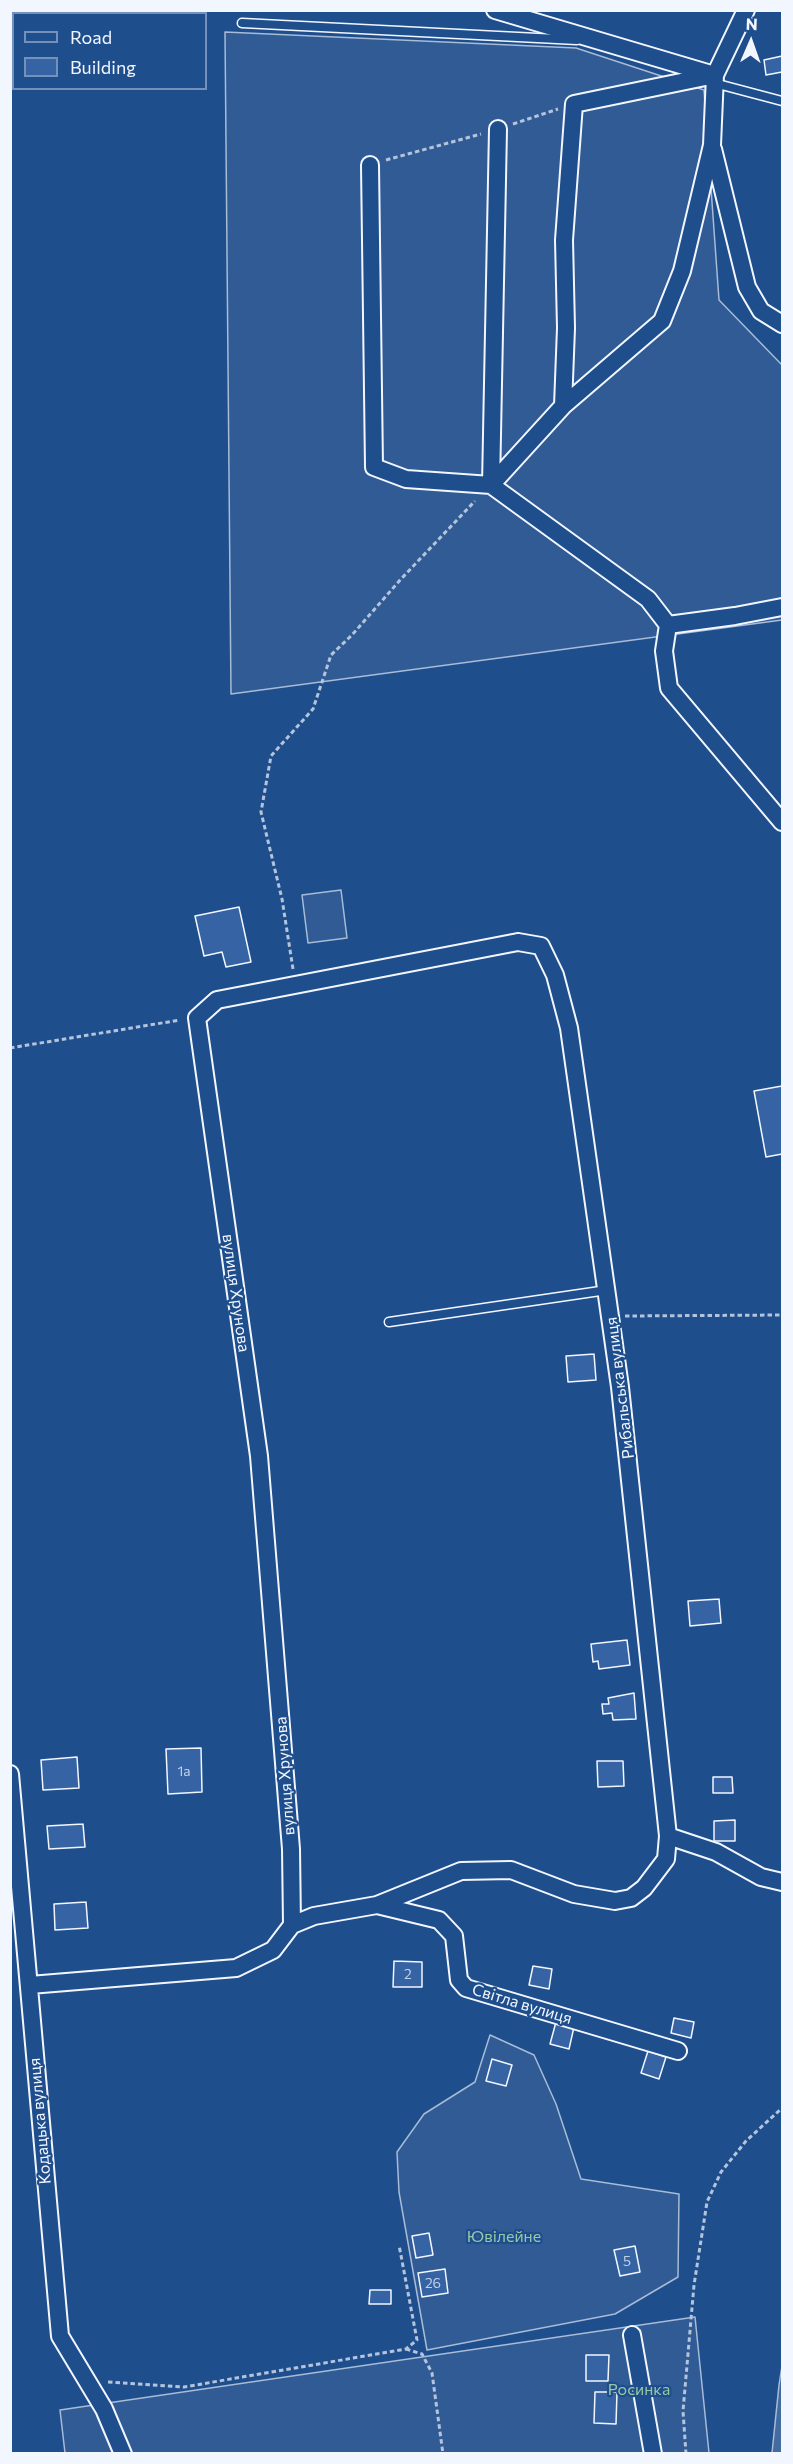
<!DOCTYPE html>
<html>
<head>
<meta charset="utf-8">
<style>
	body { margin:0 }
	#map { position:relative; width:793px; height:2464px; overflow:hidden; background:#1f4e8c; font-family:Commissioner,sans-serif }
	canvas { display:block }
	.frame { position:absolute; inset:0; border:12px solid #f2f6ff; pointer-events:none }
	.legend { position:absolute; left:12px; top:12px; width:195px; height:78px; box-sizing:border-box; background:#1f4e8c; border:2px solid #7391ba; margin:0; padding:8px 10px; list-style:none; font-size:18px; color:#f2f6ff }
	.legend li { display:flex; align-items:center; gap:12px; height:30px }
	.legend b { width:30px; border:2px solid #7391ba }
	.north { position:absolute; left:721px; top:12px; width:60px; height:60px; -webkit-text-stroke:4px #1f4e8c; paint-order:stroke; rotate:2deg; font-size:16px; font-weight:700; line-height:24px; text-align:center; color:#f2f6ff }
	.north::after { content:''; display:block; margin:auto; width:21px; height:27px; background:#f2f6ff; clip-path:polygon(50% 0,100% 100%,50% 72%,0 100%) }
</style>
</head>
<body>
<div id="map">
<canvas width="793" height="2464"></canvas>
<div class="frame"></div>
<ul class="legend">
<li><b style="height:8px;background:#1f4e8c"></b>Road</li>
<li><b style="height:16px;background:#3563a3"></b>Building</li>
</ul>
<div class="north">N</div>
</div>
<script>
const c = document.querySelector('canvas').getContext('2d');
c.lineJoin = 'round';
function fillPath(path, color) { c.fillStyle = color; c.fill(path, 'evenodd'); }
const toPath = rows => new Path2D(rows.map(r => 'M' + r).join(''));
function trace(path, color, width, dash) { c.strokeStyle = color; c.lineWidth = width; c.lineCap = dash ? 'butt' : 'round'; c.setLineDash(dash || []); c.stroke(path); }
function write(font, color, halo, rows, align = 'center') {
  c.font = font + ' Commissioner,sans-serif'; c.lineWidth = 4.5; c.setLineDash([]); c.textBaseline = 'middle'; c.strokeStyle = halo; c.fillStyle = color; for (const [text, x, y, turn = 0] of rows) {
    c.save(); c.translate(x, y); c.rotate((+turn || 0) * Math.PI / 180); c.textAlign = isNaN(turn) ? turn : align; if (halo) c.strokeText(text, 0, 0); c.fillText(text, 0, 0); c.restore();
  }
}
const built = toPath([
	[225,32,576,48,704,90,719,300,782,365,782,620,231,694,225,32],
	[341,890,347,938,308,943,302,895,341,890],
	[490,2035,534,2055,556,2104,581,2179,679,2194,678,2277,615,2314,427,2350,399,2192,397,2152,424,2114,475,2082,490,2035],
	[695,2317,709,2453,65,2453,60,2410,695,2317]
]);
fillPath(built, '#305b95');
trace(built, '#a8bbd7', 1.5);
const water = toPath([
	[782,2366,782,2453,772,2453,779,2385,782,2366]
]);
fillPath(water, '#446ba0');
trace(water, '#a8bbd7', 1.5);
const building = toPath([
	[782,56,782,72,766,75,764,60,782,56],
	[239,907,251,962,226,967,222,952,204,956,195,916,239,907],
	[782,1086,782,1154,766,1157,754,1091,782,1086],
	[594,1354,596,1380,568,1382,566,1356,594,1354],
	[719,1599,721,1623,690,1626,688,1601,719,1599],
	[627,1640,630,1665,599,1669,598,1661,593,1662,591,1644,627,1640],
	[634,1693,636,1719,613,1720,612,1713,603,1714,602,1704,609,1704,608,1698,634,1693],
	[201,1748,202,1792,168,1794,166,1749,201,1748],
	[77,1757,79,1788,43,1790,41,1760,77,1757],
	[597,1761,623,1761,624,1786,598,1787,597,1761],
	[713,1777,732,1777,733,1793,713,1793,713,1777],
	[735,1820,735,1841,714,1841,714,1821,735,1820],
	[83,1824,85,1847,49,1849,47,1826,83,1824],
	[86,1902,88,1928,55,1930,54,1904,86,1902],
	[394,1961,422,1962,422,1987,393,1987,394,1961],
	[533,1966,552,1969,549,1989,529,1985,533,1966],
	[674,2018,694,2022,691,2038,671,2033,674,2018],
	[556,2022,574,2027,569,2049,550,2044,556,2022],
	[648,2051,666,2057,659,2079,641,2073,648,2051],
	[492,2059,512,2065,506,2086,486,2081,492,2059],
	[429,2233,433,2255,416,2258,412,2236,429,2233],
	[635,2246,640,2272,620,2276,614,2250,635,2246],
	[445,2269,448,2293,422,2297,418,2273,445,2269],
	[370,2290,391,2290,391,2304,369,2304,370,2290],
	[586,2355,609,2355,608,2381,586,2381,586,2355],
	[595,2392,617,2392,616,2424,594,2423,595,2392]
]);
fillPath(building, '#3563a3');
trace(building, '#f2f6ff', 1.5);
const service = toPath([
	[242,23,577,40],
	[714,83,782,101],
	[389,1322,607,1290]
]);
const minor = toPath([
	[495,10,711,74],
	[713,149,747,287,761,311,782,324],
	[370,165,374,467,406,479,491,485,648,599,668,625,664,651,669,688,782,822],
	[563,406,566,328,564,240,574,104,715,75],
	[491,485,563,406,662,321,682,271,712,145,715,75,746,10],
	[491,485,498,129],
	[668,625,735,616,782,607],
	[518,942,541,946,555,975,569,1028,620,1387,668,1836,666,1859,644,1888,631,1898,615,1901,574,1894,511,1870,461,1871,377,1905,314,1916,292,1925,291,1849,259,1456,197,1018,217,1000,518,942],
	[10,1774,60,2336,104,2409,123,2454],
	[668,1836,716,1852,761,1877,782,1882],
	[377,1905,439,1920,454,1936,459,1980,466,1988,678,2051],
	[30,1985,236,1968,273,1950,292,1925],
	[632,2335,653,2454]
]);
trace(service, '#f2f6ff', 11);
trace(minor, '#f2f6ff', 20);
trace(toPath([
	[513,124,558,109],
	[386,160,481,134],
	[293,969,282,899,261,812,271,756,313,709,331,655,352,635,401,579,475,501],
	[10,1048,180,1020],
	[625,1316,782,1315],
	[406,2349,422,2354,432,2373,443,2454],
	[108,2382,184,2387,406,2349,417,2340,399,2245],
	[686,2454,683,2411,694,2285,707,2202,721,2172,746,2141,782,2108]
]), '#b3c4dc', 3, [4.5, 3]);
trace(service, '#1f4e8c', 8);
trace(minor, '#1f4e8c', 16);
write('14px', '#c3d1e8', null, [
	["1а",184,1771],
	["2",408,1974],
	["5",627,2261],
	["26",433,2283]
]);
write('16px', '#f2f6ff', '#1f4e8c', [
	["вулиця Хрунова",236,1293,82],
	["Рибальська вулиця",620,1388,-97],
	["вулиця Хрунова",285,1776,-94],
	["Світла вулиця",522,2004,17],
	["Кодацька вулиця",40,2121,-95]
]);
write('16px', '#97c8a6', '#1f4e8c', [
	["Ювілейне",504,2237],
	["Росинка",639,2390]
]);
</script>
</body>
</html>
